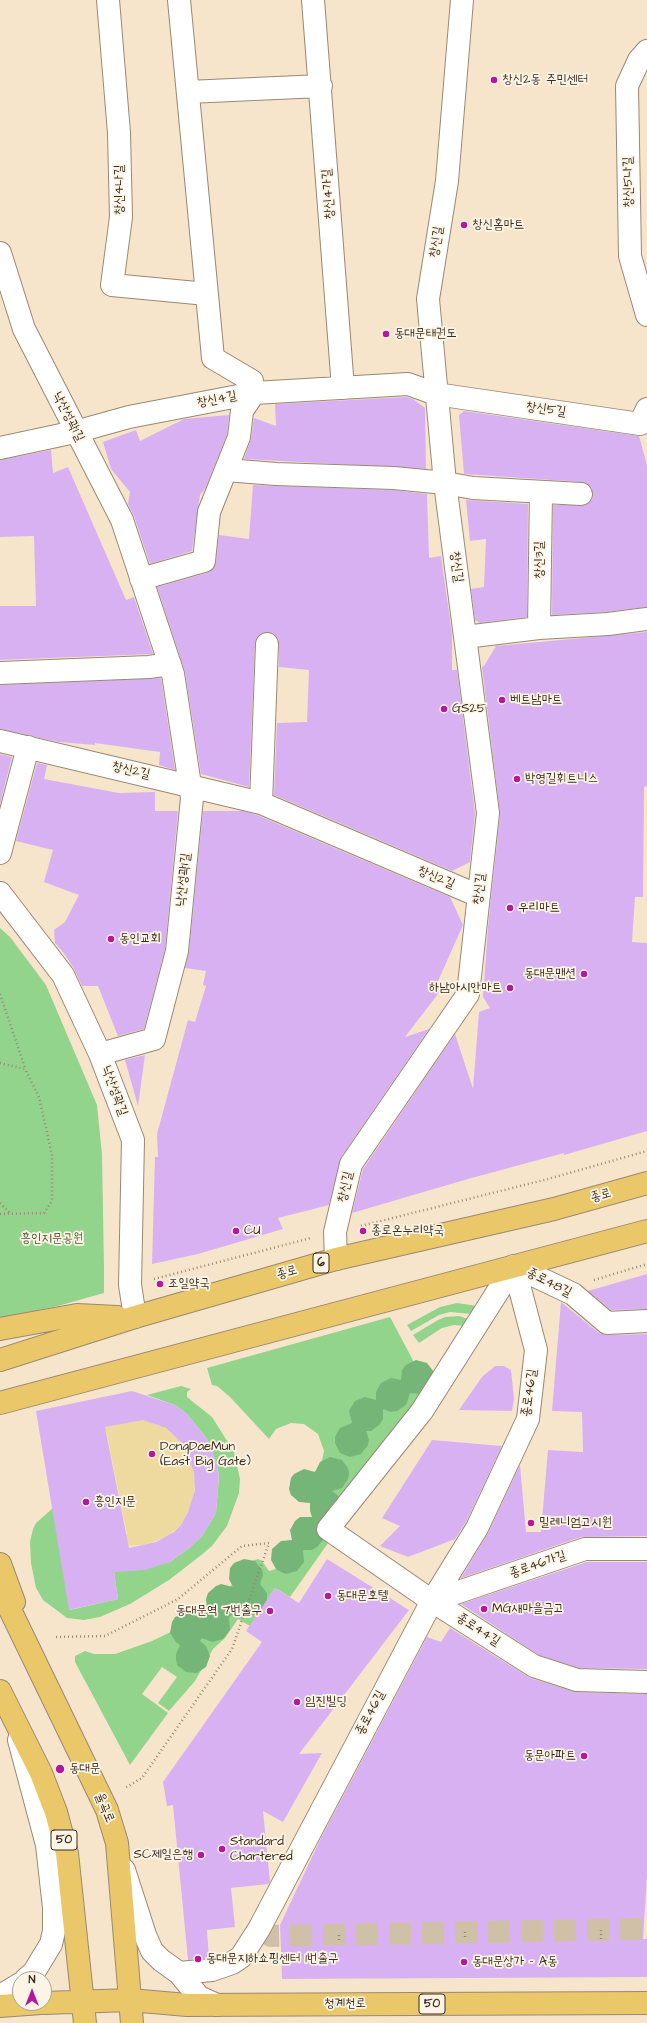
<!DOCTYPE html>
<html>
<head>
<meta charset="utf-8">
<style>
  body { margin:0 }
  #map { position:relative; width:647px; height:2023px; overflow:hidden; background:#f7e5cb; font-family:"Architects Daughter",sans-serif }
  canvas { display:block }
  .north { position:absolute; left:12px; top:1971px; width:40px; height:40px; box-sizing:border-box; background:#fcf5e5; border:1px solid #afa495; border-radius:50%; rotate:0deg; font-size:11px; font-weight:700; line-height:16px; text-align:center; color:#3b2a1e }
  .north::after { content:''; display:block; margin:auto; width:14px; height:18px; background:#b5179e; clip-path:polygon(50% 0,100% 100%,50% 72%,0 100%) }
</style>
</head>
<body>
<div id="map">
<canvas width="647" height="2023"></canvas>
<div class="north">N</div>
</div>
<script>
const c = document.querySelector('canvas').getContext('2d');
c.lineJoin = 'round';
function paint(path, color) { c.fillStyle = color; c.fill(path, 'evenodd'); }
const poly = rows => new Path2D(rows.map(r => 'M' + r).join(''));
function trace(path, color, width, dash) { c.strokeStyle = color; c.lineWidth = width; c.lineCap = dash ? 'butt' : 'round'; c.setLineDash(dash || []); c.stroke(path); }
function drawText(font, color, halo, rows, align = 'center') {
  c.font = font + ' "Architects Daughter","Poor Story",sans-serif'; c.lineWidth = 3.5; c.setLineDash([]); c.textBaseline = 'middle'; c.strokeStyle = halo; c.fillStyle = color; for (const [text, x, y, turn = 0] of rows) {
    c.save(); c.translate(x, y); c.rotate((+turn || 0) * Math.PI / 180); c.textAlign = isNaN(turn) ? turn : align; if (halo) c.strokeText(text, 0, 0); c.fillText(text, 0, 0); c.restore();
  }
}
const green = poly([
  [0,928,10,937,46,985,97,1105,102,1154,104,1268,104,1293,58,1306,0,1318],
  [457,1303,477,1306,472,1314,450,1312,439,1315,411,1331,407,1325,440,1307],
  [459,1316,471,1320,464,1326,454,1325,442,1328,419,1343,413,1335,438,1320,445,1317],
  [390,1317,432,1396,290,1597,275,1588,250,1626,238,1619,225,1638,213,1649,195,1681,169,1711,158,1703,177,1677,162,1667,142,1694,168,1713,130,1765,75,1662,75,1656,85,1651,94,1654,115,1654,152,1641,179,1628,208,1607,236,1581,252,1561,258,1559,262,1561,269,1571,279,1568,319,1512,308,1477,317,1470,322,1460,324,1451,318,1434,304,1424,291,1423,276,1429,269,1439,230,1397,217,1386,212,1385,207,1368],
  [181,1386,191,1389,187,1392,187,1397,212,1417,234,1452,240,1479,239,1493,227,1526,212,1546,200,1556,169,1580,130,1604,100,1617,84,1620,67,1618,43,1600,36,1588,31,1563,30,1542,33,1529,36,1523,53,1508,70,1610,118,1599,114,1572,170,1562,188,1549,202,1536,216,1513,219,1476,217,1464,207,1439,187,1414,175,1405,147,1395]
]);
const forest = poly([
  [416,1360,427,1363,434,1372,435,1377,422,1394,410,1393,406,1405,397,1411,391,1412,383,1409,383,1419,380,1424,371,1431,366,1431,369,1440,368,1445,361,1454,350,1457,340,1453,335,1443,335,1437,340,1428,352,1423,349,1411,355,1401,365,1397,376,1400,376,1392,381,1383,391,1378,401,1380,402,1370,406,1365],
  [330,1457,342,1460,348,1468,349,1474,348,1479,342,1488,332,1491,340,1497,324,1539,317,1547,312,1550,303,1550,304,1562,297,1571,286,1574,281,1572,276,1569,271,1560,272,1549,281,1541,292,1540,290,1530,295,1521,300,1517,312,1517,310,1511,310,1503,299,1502,291,1495,289,1489,291,1478,294,1474,304,1469,315,1472,320,1462],
  [244,1559,255,1561,262,1570,263,1575,260,1584,267,1593,267,1604,260,1613,255,1615,244,1614,238,1610,229,1617,230,1630,223,1639,212,1642,202,1638,200,1641,206,1646,210,1656,206,1667,197,1673,186,1672,177,1665,176,1659,176,1654,180,1645,176,1642,170,1633,172,1622,175,1617,185,1613,191,1613,198,1617,207,1609,206,1599,208,1593,216,1586,221,1584,233,1587,229,1579,230,1568,234,1563]
]);
const sand = poly([
  [115,1395,147,1395,147,1421,166,1428,182,1443,194,1472,196,1481,192,1503,181,1525,166,1537,144,1545,118,1546,127,1534,107,1434,97,1429,120,1424]
]);
const building = poly([
  [406,397,413,399,425,408,426,469,244,459,251,439,254,418,276,426,275,404],
  [464,411,639,436,647,465,647,607,607,612,552,615,553,505,586,505,592,500,593,495,592,489,588,484,582,482,464,474,459,415],
  [229,415,227,434,206,487,200,495,192,551,150,564,134,516,128,504,130,492,111,469,103,442,136,430,140,441,184,419],
  [51,450,53,473,68,467,126,600,134,597,153,654,0,660,0,606,36,606,34,536,0,537,0,460],
  [253,485,393,490,427,494,429,558,441,556,452,634,452,670,457,670,475,813,470,862,452,871,274,795,277,723,307,722,309,670,279,667,279,644,278,638,273,633,267,632,261,633,256,638,255,643,249,787,201,774,185,672,157,587,207,573,213,569,216,562,219,535,249,539],
  [466,500,528,504,527,617,480,623,475,620,471,589,484,587,486,539,470,541],
  [647,632,647,786,644,787,643,897,635,897,632,942,647,943,647,1131,564,1155,564,1153,468,1179,352,1213,363,1169,455,1034,473,1089,479,1012,490,1008,483,997,488,927,500,814,482,667,484,666,496,646],
  [161,678,175,770,159,765,160,752,95,743,95,745,59,742,0,729,0,685],
  [0,754,12,757,0,804],
  [37,763,47,765,44,779,119,793,155,792,155,811,178,811,165,949,144,1029,118,1036,98,986,82,986,73,967,63,952,55,943,54,930,65,922,79,895,44,882,53,850,16,841],
  [203,811,243,811,257,815,450,897,463,925,438,981,441,990,405,1037,429,1029,341,1157,329,1205,278,1218,283,1229,198,1254,152,1264,155,1157,158,1157,157,1134,188,1020,195,1022,206,986,203,985,206,971,185,968,189,952],
  [145,1055,138,1106,125,1060],
  [647,1274,647,1309,611,1310,588,1291],
  [561,1302,599,1333,608,1335,647,1334,647,1536,581,1537,461,1578,488,1533,520,1465,526,1532,541,1532,548,1450,583,1452,582,1412,552,1411],
  [495,1366,504,1366,511,1370,514,1399,512,1411,459,1410,482,1377],
  [132,1391,175,1405,187,1414,207,1439,217,1464,219,1476,216,1513,202,1536,188,1549,170,1562,145,1570,114,1572,118,1599,69,1610,36,1411],
  [143,1420,166,1428,182,1443,194,1472,195,1490,188,1512,181,1525,174,1532,156,1542,129,1548,105,1427],
  [432,1440,502,1446,466,1522,455,1539,408,1557,380,1546,400,1526,382,1518],
  [327,1559,409,1610,299,1754,322,1753,283,1822,263,1811,270,1882,268,1884,231,1888,235,1927,207,1930,209,1958,188,1960,173,1805,167,1806,163,1782,262,1642,246,1631,275,1588,299,1603],
  [587,1562,647,1562,647,1669,579,1668,539,1655,461,1604],
  [450,1628,530,1678,576,1692,647,1694,647,1875,643,1939,647,1939,647,1977,282,1979,280,1925,320,1840,427,1637,441,1642]
]);
const minorTunnel = poly([
  [259,1929,271,1936,647,1929]
]);
const path = poly([
  [0,994,25,1068],
  [0,1063,25,1069,39,1097,52,1155,52,1201,44,1213,0,1214],
  [0,1203,10,1213],
  [361,1226,548,1179,647,1151],
  [154,1279,311,1238],
  [594,1280,647,1264],
  [56,1637,105,1636,178,1599,242,1546,269,1543,232,1649,142,1778,125,1788],
  [601,1930,601,1939],
  [465,1932,465,1940],
  [339,1935,339,1941]
]);
const minor = poly([
  [108,0,119,133,121,217,112,285,207,294],
  [313,0,343,388],
  [647,51,639,60,627,86,630,256,647,315],
  [188,92,321,86],
  [0,253,24,329,122,520,173,674,192,798,177,951,154,1039,100,1054],
  [0,448,75,432,129,417,254,393,408,384,436,394,640,424,647,409],
  [226,470,276,474,394,478,445,483,473,488,581,494],
  [141,579,204,561,209,512,239,437,242,411,254,393,252,381,213,358,179,0],
  [539,628,541,492],
  [465,637,539,628,608,624,647,619],
  [0,673,149,667,170,664],
  [0,741,261,803,479,896],
  [261,803,267,644],
  [0,853,28,747],
  [0,893,63,975,100,1054,133,1140,130,1285,135,1317],
  [336,1259,335,1232,351,1164,468,994,488,813,445,483,428,299,447,181,462,0],
  [514,1266,422,1411,328,1529,432,1601,534,1666,577,1680,647,1682],
  [514,1266,573,1294,607,1323,647,1321],
  [432,1601,585,1549,647,1549],
  [19,1740,47,1845,54,1908,54,1931,51,1944,34,1972,26,1979],
  [124,1870,145,1935,152,1951,161,1960,179,1973,212,1970,232,1963,241,1957,259,1929,432,1601,477,1528,528,1419,536,1350,514,1266],
  [179,1973,199,1997,217,2005],
  [0,1996,20,1984]
]);
const major = poly([
  [0,1329,77,1315,117,1317],
  [0,1360,135,1317,336,1259,554,1209,647,1183],
  [0,1403,647,1231],
  [0,1564,14,1602],
  [0,1589,107,1810,117,1843,132,2023],
  [0,1691,41,1773,56,1812,67,1853,85,2023],
  [44,2003,130,2000,187,2005,647,2003],
  [0,2006,41,2003]
]);
const markers = [
  [494,80,4,"#b5179e"],
  [464,225,4,"#b5179e"],
  [386,334,4,"#b5179e"],
  [502,700,4,"#b5179e"],
  [444,709,4,"#b5179e"],
  [517,779,4,"#b5179e"],
  [510,908,4,"#b5179e"],
  [111,939,4,"#b5179e"],
  [584,974,4,"#b5179e"],
  [510,988,4,"#b5179e"],
  [236,1231,4,"#b5179e"],
  [363,1231,4,"#b5179e"],
  [160,1284,4,"#b5179e"],
  [152,1454,4,"#b5179e"],
  [86,1502,4,"#b5179e"],
  [531,1523,4,"#b5179e"],
  [328,1596,4,"#b5179e"],
  [484,1609,4,"#b5179e"],
  [270,1611,4,"#b5179e"],
  [297,1702,4,"#b5179e"],
  [584,1756,4,"#b5179e"],
  [60,1769,5,"#b5179e"],
  [222,1849,4,"#b5179e"],
  [201,1855,4,"#b5179e"],
  [198,1959,4,"#b5179e"],
  [464,1962,4,"#b5179e"]
];
const shields = [
  [321,1263,16],
  [64,1840,26],
  [432,2004,26]
];
const shieldNames = [
  ["6",321,1263],
  ["50",64,1840],
  ["50",432,2004]
];
const poiNames = [
  ["창신2동 주민센터",502,80],
  ["창신홈마트",472,225],
  ["동대문태권도",394,334],
  ["베트남마트",510,700],
  ["GS25",452,709],
  ["박영길휘트니스",525,779],
  ["우리마트",518,908],
  ["동인교회",119,939],
  ["동대문맨션",576,974,"right"],
  ["하남아시안마트",502,988,"right"],
  ["CU",244,1231],
  ["종로온누리약국",371,1231],
  ["조일약국",168,1284],
  ["DongDaeMun",160,1447],
  ["(East Big Gate)",160,1462],
  ["흥인지문",94,1502],
  ["밀레니엄고시원",539,1523],
  ["동대문호텔",336,1596],
  ["MG새마을금고",492,1609],
  ["동대문역 7번출구",262,1611,"right"],
  ["임진빌딩",305,1702],
  ["동문아파트",576,1756,"right"],
  ["동대문",69,1769],
  ["Standard",230,1842],
  ["Chartered",230,1857],
  ["SC제일은행",193,1855,"right"],
  ["동대문지하쇼핑센터 1번출구",206,1959],
  ["동대문상가 - A동",472,1962]
];
const streetNames = [
  ["창신5나길",629,182,-91],
  ["창신4나길",120,190,-90],
  ["창신4가길",329,194,-94],
  ["창신길",437,242,-81],
  ["창신4길",217,400,-11],
  ["창신5길",546,410,8],
  ["낙산성곽1길",68,417,63],
  ["창신3길",540,560,-90],
  ["창신길",456,567,83],
  ["창신2길",131,771,13],
  ["창신2길",436,878,23],
  ["낙산성곽1길",184,880,-84],
  ["창신길",480,889,-84],
  ["낙산성곽길",114,1091,70],
  ["창신길",346,1187,-77],
  ["종로",601,1196,-16],
  ["종로",287,1273,-16],
  ["종로48길",549,1283,27],
  ["종로46길",530,1393,-82],
  ["종로46가길",538,1565,-19],
  ["종로44길",478,1630,33],
  ["종로46길",371,1713,-62],
  ["율곡로",104,1808,68],
  ["청계천로",345,2004]
];
const parkNames = [
  ["흥인지문공원",52,1239]
];
paint(green, '#92d48c');
paint(forest, '#75b678');
paint(sand, '#eeda9e');
paint(building, '#d8b1f3');
trace(minorTunnel, '#d1c0a8', 22, [22, 11]);
trace(minor, '#998874', 24);
trace(major, '#998874', 24);
trace(path, '#998874', 2.5, [1, 3]);
trace(minor, '#fff', 22);
trace(major, '#eac769', 22);
for (const [x, y, r, color] of markers) { const dot = new Path2D(); dot.arc(x, y, r, 0, 2 * Math.PI); c.fillStyle = color; c.fill(dot); trace(dot, '#fcf5e5', 1.5); }
for (const [x, y, w] of shields) { const box = new Path2D(); box.roundRect(x - w / 2, y - 10, w, 20, 3); c.fillStyle = '#fcf5e5'; c.fill(box); trace(box, '#3b2a1e', 1); }
drawText('bold 12px', '#3b2a1e', null, shieldNames);
drawText('13px', '#3b2a1e', '#fcf5e5', poiNames, 'left');
drawText('13px', '#3b2a1e', '#fcf5e5', streetNames);
drawText('13px', '#51543a', '#fcf5e5', parkNames);
</script>
</body>
</html>
